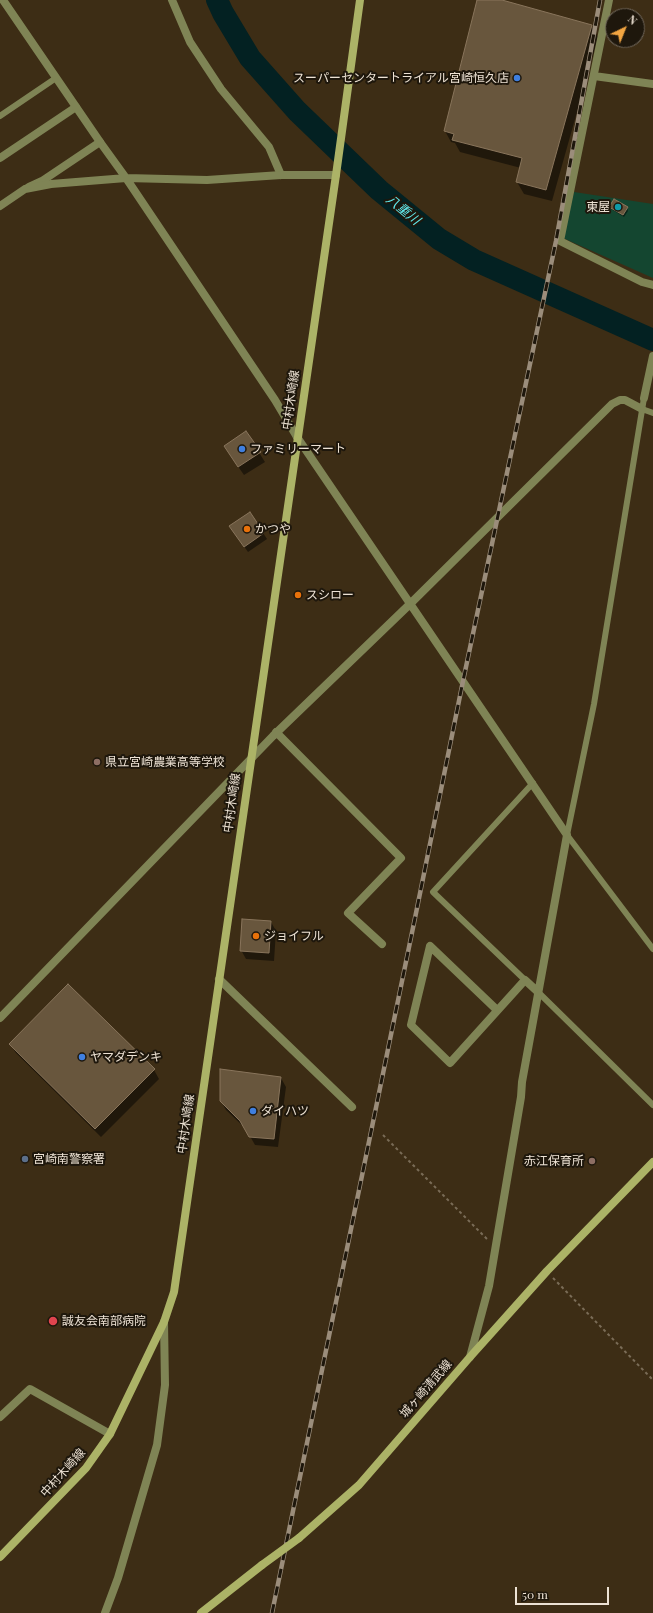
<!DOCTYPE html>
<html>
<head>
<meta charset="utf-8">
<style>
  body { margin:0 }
  #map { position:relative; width:653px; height:1613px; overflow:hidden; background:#3d2d15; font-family:"Playfair Display",serif }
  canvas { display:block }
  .north { position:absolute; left:605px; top:8px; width:40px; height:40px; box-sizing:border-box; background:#1e170c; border:1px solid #71685c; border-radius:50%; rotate:43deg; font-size:11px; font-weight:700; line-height:16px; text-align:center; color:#ede2d4 }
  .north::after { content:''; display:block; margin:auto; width:14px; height:18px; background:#f2a541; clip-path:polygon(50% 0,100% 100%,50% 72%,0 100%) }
  .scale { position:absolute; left:515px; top:1587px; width:94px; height:18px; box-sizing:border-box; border:2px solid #ede2d4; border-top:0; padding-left:5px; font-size:12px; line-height:14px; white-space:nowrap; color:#ede2d4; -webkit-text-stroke:3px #1e170c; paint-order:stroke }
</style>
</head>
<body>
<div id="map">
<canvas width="653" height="1613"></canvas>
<div class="north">N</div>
<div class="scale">50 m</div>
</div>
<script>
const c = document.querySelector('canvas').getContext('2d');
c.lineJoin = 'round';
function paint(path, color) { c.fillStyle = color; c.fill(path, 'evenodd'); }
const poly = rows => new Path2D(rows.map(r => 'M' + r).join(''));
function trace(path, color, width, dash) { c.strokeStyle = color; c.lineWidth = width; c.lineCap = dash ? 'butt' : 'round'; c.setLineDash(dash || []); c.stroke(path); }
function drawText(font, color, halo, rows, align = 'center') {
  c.font = font + ' "Playfair Display","Noto Sans JP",serif'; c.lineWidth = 4; c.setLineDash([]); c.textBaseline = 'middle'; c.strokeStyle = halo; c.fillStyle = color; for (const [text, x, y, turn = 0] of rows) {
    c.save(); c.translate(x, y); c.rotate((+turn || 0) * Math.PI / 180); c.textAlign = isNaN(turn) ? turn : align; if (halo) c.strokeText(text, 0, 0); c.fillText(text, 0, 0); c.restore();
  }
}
const green = poly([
  [574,192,653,204,653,278,563,238]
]);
const shadow = poly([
  [478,0,498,0,591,26,598,37,552,201,524,194,517,182,521,168,460,152,455,143,451,142,445,131],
  [610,207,627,208,628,211,624,217,611,209],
  [246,432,265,462,244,475,230,455],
  [250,513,267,539,248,552,234,532],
  [271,922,276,931,274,961,246,959,241,950],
  [10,1044,154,1070,159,1079,101,1137,16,1053],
  [281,1078,286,1087,278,1147,255,1145,246,1129,226,1110,221,1101]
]);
const river = poly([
  [217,0,223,13,250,58,297,111,379,190,439,239,474,260,653,340]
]);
const building = poly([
  [477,0,502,0,592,25,546,190,516,182,522,158,452,140,454,134,444,131,477,0],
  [614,199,628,207,623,215,609,207,614,199],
  [246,431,261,452,238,467,224,446,246,431],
  [250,512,264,533,244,547,229,526,250,512],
  [242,919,271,921,269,953,240,951,242,919],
  [68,984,155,1069,95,1129,9,1044,68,984],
  [220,1069,281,1077,274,1139,249,1137,240,1121,220,1101,220,1069]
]);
const path = poly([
  [383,1135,487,1239],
  [553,1278,653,1380]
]);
const service = poly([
  [0,116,56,78],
  [644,398,594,704,567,835,653,949],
  [642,409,653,413],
  [525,980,433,892,533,783],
  [538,992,653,1105]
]);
const minor = poly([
  [172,0,190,42,221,89,269,147,281,175],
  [609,0,560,241,642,282,653,285],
  [594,76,653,84],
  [0,158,76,107],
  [29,187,42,181,100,142],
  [644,398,653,356],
  [297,437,567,835,522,1082,521,1097,489,1286,470,1357],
  [276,732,401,858,348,913,382,944],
  [219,979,352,1107],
  [497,1010,430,946,411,1025,450,1063,525,980,538,992],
  [0,1018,273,736,410,604,612,404,620,400,625,400,642,409],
  [0,1417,30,1389,110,1434],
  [105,1613,118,1578,157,1445,165,1385,164,1322]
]);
const tertiary = poly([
  [3,0,100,142,126,178,275,400,297,437],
  [0,206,25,189,51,184,126,178,207,180,281,175,336,175]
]);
const secondary = poly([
  [299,1538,359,1485,470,1357,547,1271,653,1162],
  [0,1557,86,1468,110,1434,164,1322,174,1292,336,175,360,0],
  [201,1613,262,1565]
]);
const rail = poly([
  [272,1613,415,918,463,681,556,241,600,0]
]);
const secondaryBridge = poly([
  [262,1565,299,1538]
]);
const markers = [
  [517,78,4,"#3f7fe0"],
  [618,207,4,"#0f9aa8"],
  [242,449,4,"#3f7fe0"],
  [247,529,4,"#e8710a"],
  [298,595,4,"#e8710a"],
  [97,762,4,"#8d6e63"],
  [256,936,4,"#e8710a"],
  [82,1057,4,"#3f7fe0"],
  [253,1111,4,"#3f7fe0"],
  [25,1159,4,"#5c6f8a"],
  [592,1161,4,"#8d6e63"],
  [53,1321,5,"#e0444e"]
];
const poiNames = [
  ["スーパーセンタートライアル宮崎恒久店",509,78,"right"],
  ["東屋",610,207,"right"],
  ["ファミリーマート",250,449],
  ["かつや",255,529],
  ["スシロー",306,595],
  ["県立宮崎農業高等学校",105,762],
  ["ジョイフル",264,936],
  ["ヤマダデンキ",90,1057],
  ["ダイハツ",261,1111],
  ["宮崎南警察署",33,1159],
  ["赤江保育所",584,1161,"right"],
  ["誠友会南部病院",62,1321]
];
const streetNames = [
  ["中村木崎線",291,400,-82],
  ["中村木崎線",232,803,-82],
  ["中村木崎線",186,1124,-82],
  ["城ヶ崎清武線",426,1389,-49],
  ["中村木崎線",63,1473,-48]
];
const waterNames = [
  ["八重川",403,210,39]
];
paint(green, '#144630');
paint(shadow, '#0007');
trace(river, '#032122', 22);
paint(building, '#68563d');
trace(building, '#89755c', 1);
trace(path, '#7a6c57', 2, [3, 3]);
trace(service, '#7f8455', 6);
trace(minor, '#7f8455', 8);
trace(tertiary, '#7f8455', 8);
trace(secondary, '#acb367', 8);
trace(rail, '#9b8d7b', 4.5);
trace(rail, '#1e170c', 3, [9]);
trace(secondaryBridge, '#acb367', 8);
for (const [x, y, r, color] of markers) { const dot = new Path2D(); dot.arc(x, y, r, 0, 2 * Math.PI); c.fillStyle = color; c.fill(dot); trace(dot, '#1e170c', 1.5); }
drawText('12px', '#ede2d4', '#1e170c', poiNames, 'left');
drawText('12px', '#ede2d4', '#1e170c', streetNames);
drawText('italic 13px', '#5fe7ea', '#1e170c', waterNames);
</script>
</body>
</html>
